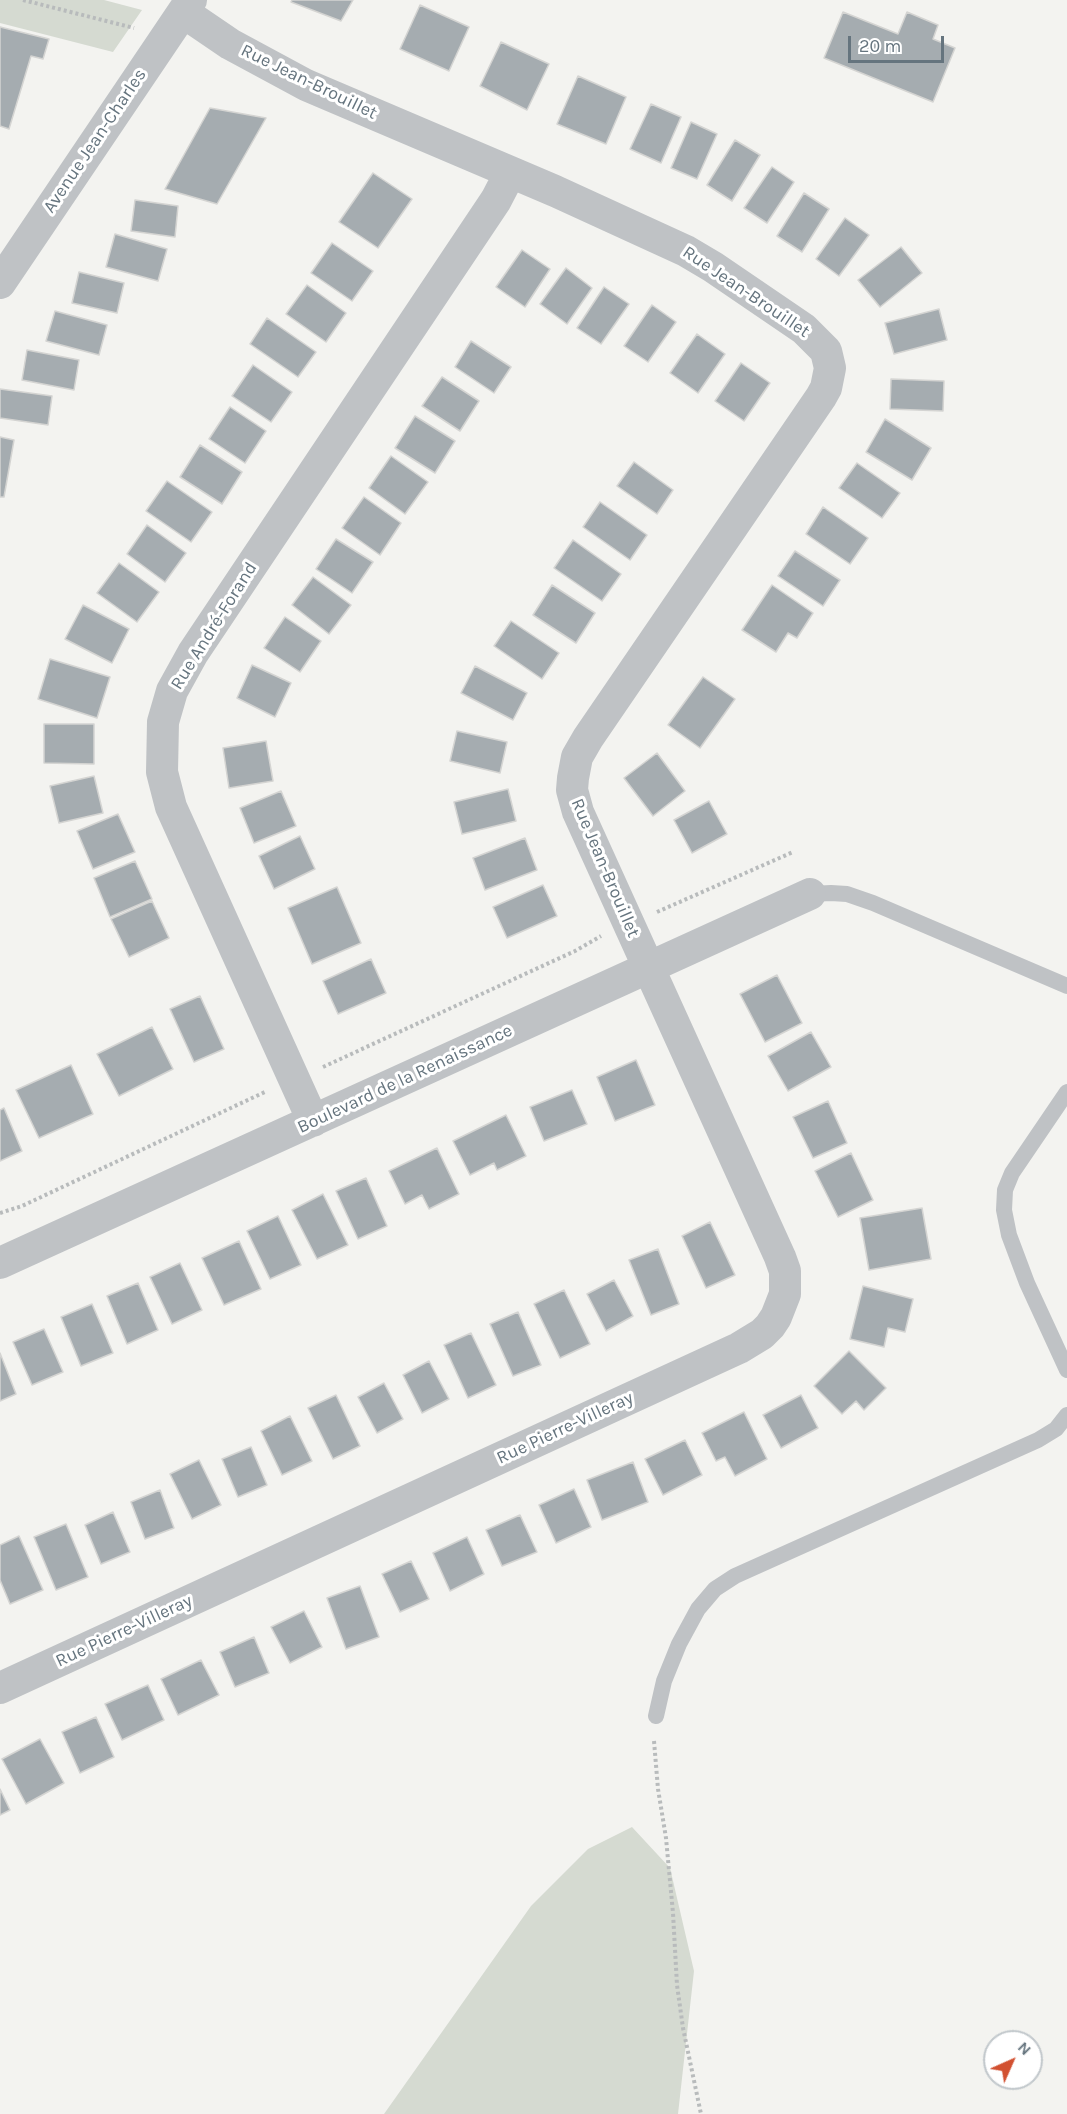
<!DOCTYPE html>
<html>
<head>
<meta charset="utf-8">
<style>
  body { margin:0 }
  #map { position:relative; width:1067px; height:2114px; overflow:hidden; background:#f3f3f0; font-family:Karla,sans-serif }
  canvas { display:block }
  .north { position:absolute; left:983px; top:2030px; width:60px; height:60px; box-sizing:border-box; background:#fff; border:2px solid #c1c7cb; border-radius:50%; rotate:45deg; font-size:16px; font-weight:700; line-height:24px; text-align:center; color:#65747e }
  .north::after { content:''; display:block; margin:auto; width:21px; height:27px; background:#d25131; clip-path:polygon(50% 0,100% 100%,50% 72%,0 100%) }
  .scale { position:absolute; left:848px; top:36px; width:96px; height:27px; box-sizing:border-box; border:3px solid #65747e; border-top:0; padding-left:8px; font-size:18px; line-height:21px; white-space:nowrap; color:#65747e; -webkit-text-stroke:4px #fff; paint-order:stroke }
</style>
</head>
<body>
<div id="map">
<canvas width="1067" height="2114"></canvas>
<div class="north">N</div>
<div class="scale">20 m</div>
</div>
<script>
const c = document.querySelector('canvas').getContext('2d');
c.lineJoin = 'round';
function paint(path, color) { c.fillStyle = color; c.fill(path, 'evenodd'); }
const poly = rows => new Path2D(rows.map(r => 'M' + r).join(''));
function trace(path, color, width, dash) { c.strokeStyle = color; c.lineWidth = width; c.lineCap = dash ? 'butt' : 'round'; c.setLineDash(dash || []); c.stroke(path); }
function drawText(font, color, halo, rows, align = 'center') {
  c.font = font + ' Karla,sans-serif'; c.lineWidth = 6; c.setLineDash([]); c.textBaseline = 'middle'; c.strokeStyle = halo; c.fillStyle = color; for (const [text, x, y, turn = 0] of rows) {
    c.save(); c.translate(x, y); c.rotate((+turn || 0) * Math.PI / 180); c.textAlign = isNaN(turn) ? turn : align; if (halo) c.strokeText(text, 0, 0); c.fillText(text, 0, 0); c.restore();
  }
}
const green = poly([
  [0,0,104,0,142,10,113,52,0,23],
  [632,1827,670,1868,694,1971,678,2114,384,2114,531,1906,588,1849]
]);
const building = poly([
  [292,0,353,0,341,21,291,2,292,0],
  [420,5,469,27,449,71,400,49,420,5],
  [843,12,898,34,907,12,938,25,933,39,955,48,933,102,824,58,843,12],
  [0,27,49,39,43,59,31,56,9,129,0,126,0,27],
  [501,42,549,64,527,110,480,86,501,42],
  [578,76,626,97,606,144,557,124,578,76],
  [651,104,681,117,661,163,630,149,651,104],
  [210,108,266,118,217,204,165,189,210,108],
  [691,122,717,134,697,179,671,168,691,122],
  [735,140,760,155,732,201,707,185,735,140],
  [772,167,794,182,767,223,744,208,772,167],
  [373,173,412,199,378,248,339,222,373,173],
  [804,193,829,209,802,252,777,236,804,193],
  [135,200,178,206,175,237,131,231,135,200],
  [845,218,869,235,839,276,816,259,845,218],
  [115,234,167,249,158,281,106,267,115,234],
  [332,243,373,271,352,301,311,273,332,243],
  [901,247,922,273,880,307,858,280,901,247],
  [522,250,550,269,525,307,496,287,522,250],
  [566,268,592,288,567,324,540,304,566,268],
  [79,272,124,283,117,313,72,303,79,272],
  [307,285,346,313,326,342,286,314,307,285],
  [604,287,629,304,601,344,577,328,604,287],
  [652,305,676,322,648,362,624,346,652,305],
  [939,309,947,340,894,354,885,323,939,309],
  [55,311,107,325,99,355,46,341,55,311],
  [267,318,316,352,298,377,250,344,267,318],
  [697,334,725,354,698,393,670,373,697,334],
  [471,341,511,367,494,393,455,367,471,341],
  [27,350,79,360,74,390,22,380,27,350],
  [741,363,770,383,744,421,715,401,741,363],
  [253,365,292,392,271,422,232,396,253,365],
  [442,377,479,401,460,431,422,406,442,377],
  [891,379,944,381,943,411,890,409,891,379],
  [0,389,52,396,48,425,0,418,0,389],
  [230,407,266,431,245,463,209,439,230,407],
  [415,416,455,441,435,473,395,448,415,416],
  [885,419,931,448,912,480,866,452,885,419],
  [0,437,14,440,4,497,0,497,0,437],
  [200,445,242,472,222,504,180,477,200,445],
  [391,456,428,482,405,514,369,488,391,456],
  [634,462,673,490,657,514,617,486,634,462],
  [857,463,900,493,882,518,839,488,857,463],
  [167,481,212,512,191,542,146,511,167,481],
  [364,497,401,523,380,555,342,528,364,497],
  [600,502,647,535,630,560,583,527,600,502],
  [823,507,868,538,850,564,806,534,823,507],
  [147,525,186,553,165,582,127,554,147,525],
  [336,539,373,562,352,593,316,569,336,539],
  [573,540,621,574,602,601,554,568,573,540],
  [795,551,840,580,823,606,778,576,795,551],
  [119,563,159,592,137,622,97,593,119,563],
  [313,577,351,605,329,634,292,605,313,577],
  [552,585,595,613,576,643,533,615,552,585],
  [772,585,813,613,797,638,788,633,776,652,742,630,772,585],
  [83,605,129,629,112,663,65,639,83,605],
  [285,617,321,641,300,672,264,648,285,617],
  [511,621,559,653,542,679,494,646,511,621],
  [50,659,110,677,97,718,38,699,50,659],
  [252,665,291,683,275,717,237,698,252,665],
  [475,666,527,693,513,720,461,693,475,666],
  [703,677,735,699,700,748,668,725,703,677],
  [44,724,94,724,94,764,44,763,44,724],
  [457,731,507,742,500,773,450,761,457,731],
  [266,741,273,781,229,788,223,748,266,741],
  [657,753,685,791,653,816,624,778,657,753],
  [94,776,103,813,59,823,50,786,94,776],
  [508,789,516,821,462,834,454,802,508,789],
  [281,791,296,826,254,843,240,808,281,791],
  [709,801,727,834,692,853,674,820,709,801],
  [118,814,135,852,93,869,77,831,118,814],
  [300,836,315,869,274,889,259,856,300,836],
  [525,838,537,870,485,890,473,858,525,838],
  [135,861,152,899,110,917,94,878,135,861],
  [543,885,557,916,507,938,493,907,543,885],
  [337,887,361,943,312,964,288,908,337,887],
  [152,901,169,938,129,957,111,919,152,901],
  [371,959,386,993,338,1014,323,981,371,959],
  [777,975,802,1023,765,1042,740,994,777,975],
  [200,996,224,1049,194,1062,170,1009,200,996],
  [152,1027,173,1069,119,1096,97,1054,152,1027],
  [811,1032,831,1067,788,1091,768,1056,811,1032],
  [636,1060,655,1105,615,1121,597,1077,636,1060],
  [71,1065,93,1114,39,1138,16,1090,71,1065],
  [572,1090,587,1124,544,1141,530,1107,572,1090],
  [828,1101,847,1143,813,1158,793,1117,828,1101],
  [4,1108,22,1151,0,1161,0,1110,4,1108],
  [506,1115,526,1156,497,1170,494,1163,470,1175,453,1141,506,1115],
  [437,1148,459,1194,429,1209,422,1195,405,1204,389,1171,437,1148],
  [851,1153,873,1200,838,1217,815,1171,851,1153],
  [366,1178,387,1226,358,1239,336,1191,366,1178],
  [323,1194,348,1245,317,1259,292,1210,323,1194],
  [922,1208,931,1259,869,1270,860,1218,922,1208],
  [278,1216,301,1265,270,1279,247,1231,278,1216],
  [710,1222,735,1275,706,1288,682,1236,710,1222],
  [239,1241,261,1289,224,1305,202,1258,239,1241],
  [658,1249,679,1304,651,1315,629,1260,658,1249],
  [180,1263,202,1310,172,1324,150,1277,180,1263],
  [614,1280,633,1316,606,1331,587,1294,614,1280],
  [138,1283,158,1330,127,1344,107,1296,138,1283],
  [863,1286,913,1299,905,1332,888,1328,884,1347,850,1339,863,1286],
  [564,1290,590,1344,560,1358,534,1304,564,1290],
  [92,1304,113,1353,81,1366,61,1317,92,1304],
  [518,1312,541,1365,513,1376,490,1324,518,1312],
  [44,1329,63,1372,32,1385,13,1342,44,1329],
  [471,1333,496,1385,468,1398,444,1345,471,1333],
  [849,1351,886,1388,864,1410,856,1401,842,1414,814,1386,849,1351],
  [0,1353,16,1394,0,1401,0,1353],
  [429,1361,449,1399,422,1413,403,1375,429,1361],
  [384,1383,403,1419,377,1433,358,1397,384,1383],
  [336,1395,360,1446,333,1459,308,1408,336,1395],
  [801,1395,818,1428,781,1448,763,1415,801,1395],
  [744,1412,767,1459,735,1476,725,1457,716,1461,702,1433,744,1412],
  [290,1416,312,1461,282,1475,261,1431,290,1416],
  [685,1440,702,1475,663,1495,645,1459,685,1440],
  [251,1447,267,1485,238,1497,222,1459,251,1447],
  [199,1460,221,1505,192,1519,170,1474,199,1460],
  [633,1462,648,1502,602,1520,587,1480,633,1462],
  [574,1489,591,1527,556,1543,539,1505,574,1489],
  [160,1490,174,1528,145,1539,131,1502,160,1490],
  [113,1512,130,1552,101,1564,85,1525,113,1512],
  [520,1515,537,1552,502,1566,486,1530,520,1515],
  [66,1524,88,1577,56,1590,34,1537,66,1524],
  [19,1536,43,1590,10,1604,0,1580,0,1545,19,1536],
  [467,1537,484,1574,450,1591,433,1553,467,1537],
  [411,1561,429,1599,400,1612,382,1574,411,1561],
  [360,1586,379,1637,346,1649,327,1598,360,1586],
  [304,1611,322,1647,290,1663,271,1627,304,1611],
  [254,1637,269,1673,235,1687,220,1652,254,1637],
  [201,1660,219,1695,178,1715,161,1679,201,1660],
  [148,1685,164,1720,122,1740,105,1704,148,1685],
  [96,1717,114,1757,80,1773,62,1732,96,1717],
  [40,1739,64,1783,26,1804,2,1759,40,1739],
  [0,1789,10,1810,0,1815,0,1789]
]);
const path = poly([
  [23,0,134,28],
  [657,912,793,852],
  [323,1067,575,951,601,936],
  [0,1213,22,1206,267,1091],
  [654,1741,658,1789,666,1838,673,1913,677,1985,683,2028,701,2114]
]);
const service = poly([
  [810,894,831,893,847,894,873,903,1067,986],
  [1067,1092,1012,1173,1005,1190,1004,1210,1009,1235,1027,1283,1067,1370],
  [656,1716,664,1681,679,1644,698,1609,715,1589,735,1576,1038,1440,1056,1429,1067,1415]
]);
const minor = poly([
  [0,283,191,0],
  [313,1121,171,807,162,772,163,722,172,691,193,653,496,200,510,173],
  [0,1263,810,894],
  [0,1688,739,1348,762,1334,770,1326,776,1317,785,1294,785,1271,780,1257,578,812,572,790,573,778,577,757,588,738,821,397,826,388,830,368,826,351,804,329,713,267,686,251,555,191,306,85,230,44,183,12]
]);
const streetNames = [
  ["Rue Jean-Brouillet",309,82,26],
  ["Avenue Jean-Charles",95,141,-56],
  ["Rue Jean-Brouillet",746,292,34],
  ["Rue André-Forand",214,626,-58],
  ["Rue Jean-Brouillet",605,868,67],
  ["Boulevard de la Renaissance",405,1079,-25],
  ["Rue Pierre-Villeray",565,1428,-25],
  ["Rue Pierre-Villeray",124,1631,-25]
];
paint(green, '#d5dad1');
paint(building, '#a5acb0');
trace(building, '#d4d4d2', 1.5);
trace(path, '#b8bbbc', 4, [3, 3]);
trace(service, '#bfc2c5', 16);
trace(minor, '#bfc2c5', 32);
drawText('18px', '#65747e', '#fff', streetNames);
</script>
</body>
</html>
